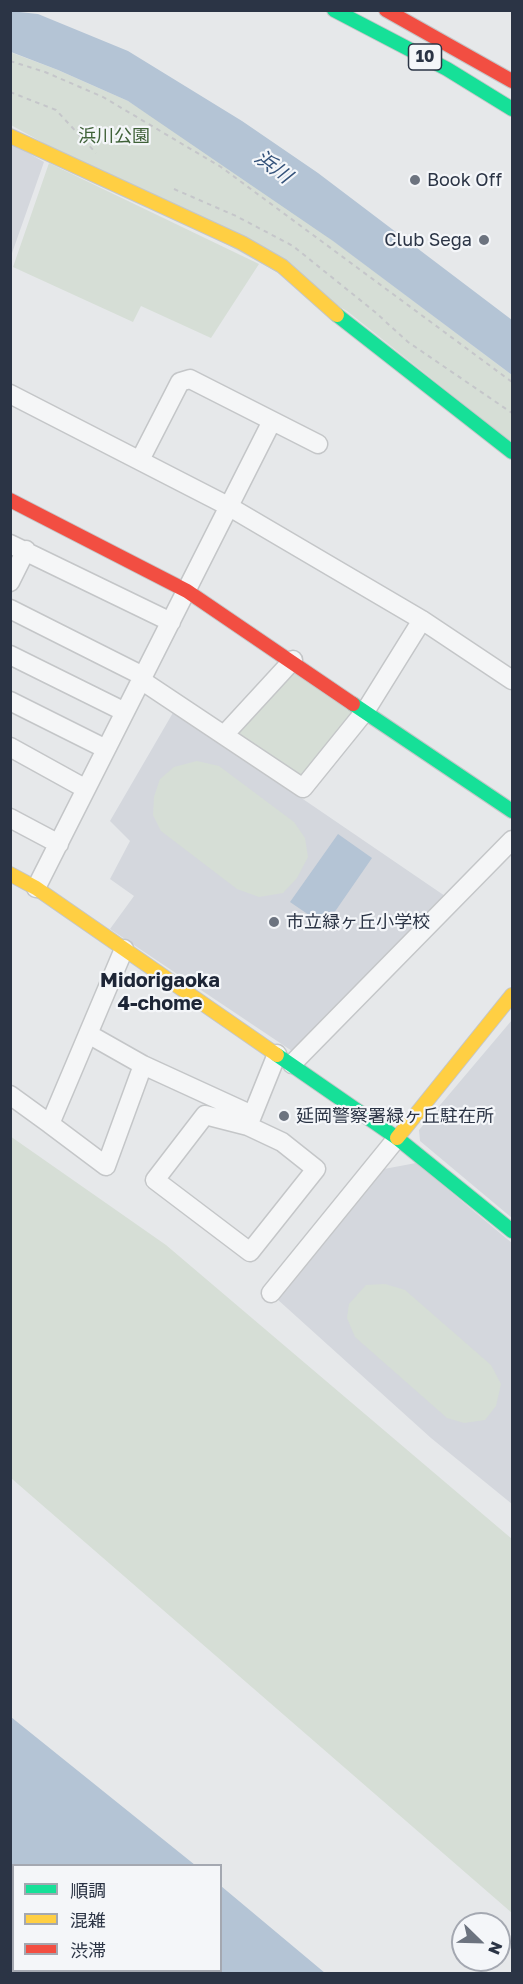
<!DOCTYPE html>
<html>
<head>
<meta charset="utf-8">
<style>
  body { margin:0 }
  #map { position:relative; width:523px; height:1984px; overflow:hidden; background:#e6e8ea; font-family:"Golos Text","Noto Sans JP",sans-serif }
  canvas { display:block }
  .frame { position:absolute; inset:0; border:12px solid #2b3445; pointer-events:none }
  .legend { position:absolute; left:12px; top:1864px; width:210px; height:108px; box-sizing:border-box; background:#f4f6f9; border:2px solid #a4a8b1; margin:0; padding:8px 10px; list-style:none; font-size:18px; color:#2b3445 }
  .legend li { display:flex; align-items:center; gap:12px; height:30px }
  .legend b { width:30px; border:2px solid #a4a8b1 }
  .north { position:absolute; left:451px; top:1912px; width:60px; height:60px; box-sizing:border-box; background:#f4f6f9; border:2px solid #a4a8b1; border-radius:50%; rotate:113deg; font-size:16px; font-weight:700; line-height:24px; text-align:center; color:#2b3445 }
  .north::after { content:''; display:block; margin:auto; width:21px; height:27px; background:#6c737f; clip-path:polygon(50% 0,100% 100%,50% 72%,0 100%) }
</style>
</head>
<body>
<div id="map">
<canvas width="523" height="1984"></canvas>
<div class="frame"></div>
<ul class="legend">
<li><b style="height:8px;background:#16e098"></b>順調</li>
<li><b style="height:8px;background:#ffcf43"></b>混雑</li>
<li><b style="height:8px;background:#f24e42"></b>渋滞</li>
</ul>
<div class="north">N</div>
</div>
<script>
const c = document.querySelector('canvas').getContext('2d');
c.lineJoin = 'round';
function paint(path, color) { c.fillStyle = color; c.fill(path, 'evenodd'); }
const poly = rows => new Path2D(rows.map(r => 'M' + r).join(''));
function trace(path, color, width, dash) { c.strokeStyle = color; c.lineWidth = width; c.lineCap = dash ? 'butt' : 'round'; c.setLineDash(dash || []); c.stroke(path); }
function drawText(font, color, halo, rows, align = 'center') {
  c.font = font + ' "Golos Text","Noto Sans JP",sans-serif'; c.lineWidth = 4.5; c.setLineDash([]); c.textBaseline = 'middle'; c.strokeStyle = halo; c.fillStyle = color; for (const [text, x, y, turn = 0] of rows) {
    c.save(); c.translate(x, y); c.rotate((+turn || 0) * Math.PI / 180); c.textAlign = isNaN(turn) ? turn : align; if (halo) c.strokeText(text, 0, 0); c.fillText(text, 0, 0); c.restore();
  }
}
const built = poly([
  [11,143,44,162,11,256],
  [174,711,445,896,295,1053,110,929,134,896,110,879,130,841,110,821],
  [512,1020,512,1218,420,1141,419,1130],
  [416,1163,512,1243,512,1504,431,1438,277,1299,384,1169]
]);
const green = poly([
  [10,52,58,70,128,101,251,179,512,375,512,443,347,311,11,125],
  [49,163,259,264,211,338,141,306,133,322,13,267],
  [292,666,358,710,303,779,232,732],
  [197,761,219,766,294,822,305,838,308,857,297,878,283,893,259,897,237,889,161,831,153,815,154,797,160,779,174,767],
  [10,1136,166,1245,512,1539,512,1913,11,1478],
  [385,1284,405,1290,491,1365,501,1384,496,1406,485,1420,464,1423,447,1418,355,1337,347,1318,349,1304,366,1285]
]);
const water = poly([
  [10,11,38,14,128,51,242,121,318,173,512,320,512,375,333,241,128,101,58,70,11,52],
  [338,834,372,858,325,926,290,902],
  [11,1717,195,1865,14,1866,14,1970,220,1970,221,1886,325,1973,11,1973]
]);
const path = poly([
  [10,61,45,72,103,97,221,167,512,382],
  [10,92,56,110,96,153],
  [174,189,236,216,293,246,375,312,408,342,512,413]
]);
const street = poly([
  [10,394,228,506,422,620,512,680],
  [140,460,180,382,190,379,318,444],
  [10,544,171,622],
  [10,582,26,550],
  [10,609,143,676],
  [10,655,125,712],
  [141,680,303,788,366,710,422,620],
  [10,701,106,749],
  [224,735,293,660],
  [10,747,86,789],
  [10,818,59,844],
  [36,888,272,421],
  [90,1035,143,1065,252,1115],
  [292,1064,512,840],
  [10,1095,50,1124,124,949],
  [50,1124,106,1166,143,1065],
  [248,1126,205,1115,155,1180,250,1252,316,1169,282,1142,248,1126,277,1054],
  [271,1293,397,1138]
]);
const fast = poly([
  [334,10,447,69,512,109],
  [337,315,512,452],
  [353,704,512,811],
  [277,1055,397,1138,512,1231]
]);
const slow = poly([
  [10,136,242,243,282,266,337,315],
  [10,874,36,888,277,1055],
  [397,1138,512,995]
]);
const jam = poly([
  [386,10,512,81],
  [10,500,187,591,353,704]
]);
const markers = [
  [415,180,6,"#6c737f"],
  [484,240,6,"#6c737f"],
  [274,922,6,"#6c737f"],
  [284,1116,6,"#6c737f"]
];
const shields = [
  [425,57,33]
];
const shieldNames = [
  ["10",425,57]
];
const parkNames = [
  ["浜川公園",114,136]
];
const poiNames = [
  ["Book Off",427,180],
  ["Club Sega",472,240,"right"],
  ["市立緑ヶ丘小学校",286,922],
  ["延岡警察署緑ヶ丘駐在所",296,1116]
];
const waterNames = [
  ["浜川",273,167,37]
];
const neighbourhoodNames = [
  ["Midorigaoka",160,981],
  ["4-chome",160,1004]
];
paint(built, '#d4d7dd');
paint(green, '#d6ded6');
paint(water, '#b4c4d5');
trace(street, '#c4c6c8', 21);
trace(fast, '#c4c6c8', 16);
trace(slow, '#c4c6c8', 16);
trace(jam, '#c4c6c8', 16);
trace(path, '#c5c6ca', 2, [4.5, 4.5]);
trace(street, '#f5f6f7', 18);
trace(fast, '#16e098', 14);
trace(slow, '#ffcf43', 14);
trace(jam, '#f24e42', 14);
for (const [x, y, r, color] of markers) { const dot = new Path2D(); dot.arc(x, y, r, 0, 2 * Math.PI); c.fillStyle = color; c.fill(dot); trace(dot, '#f4f6f9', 2); }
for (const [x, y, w] of shields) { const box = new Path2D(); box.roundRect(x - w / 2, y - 13, w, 26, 4.5); c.fillStyle = '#f4f6f9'; c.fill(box); trace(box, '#2b3445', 1.5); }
drawText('bold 16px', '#2b3445', null, shieldNames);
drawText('18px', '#3f6138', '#f4f6f9', parkNames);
drawText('18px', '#2b3445', '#f4f6f9', poiNames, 'left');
drawText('italic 20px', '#34527a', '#f4f6f9', waterNames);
drawText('bold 20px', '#1d2536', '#f4f6f9', neighbourhoodNames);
</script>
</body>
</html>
